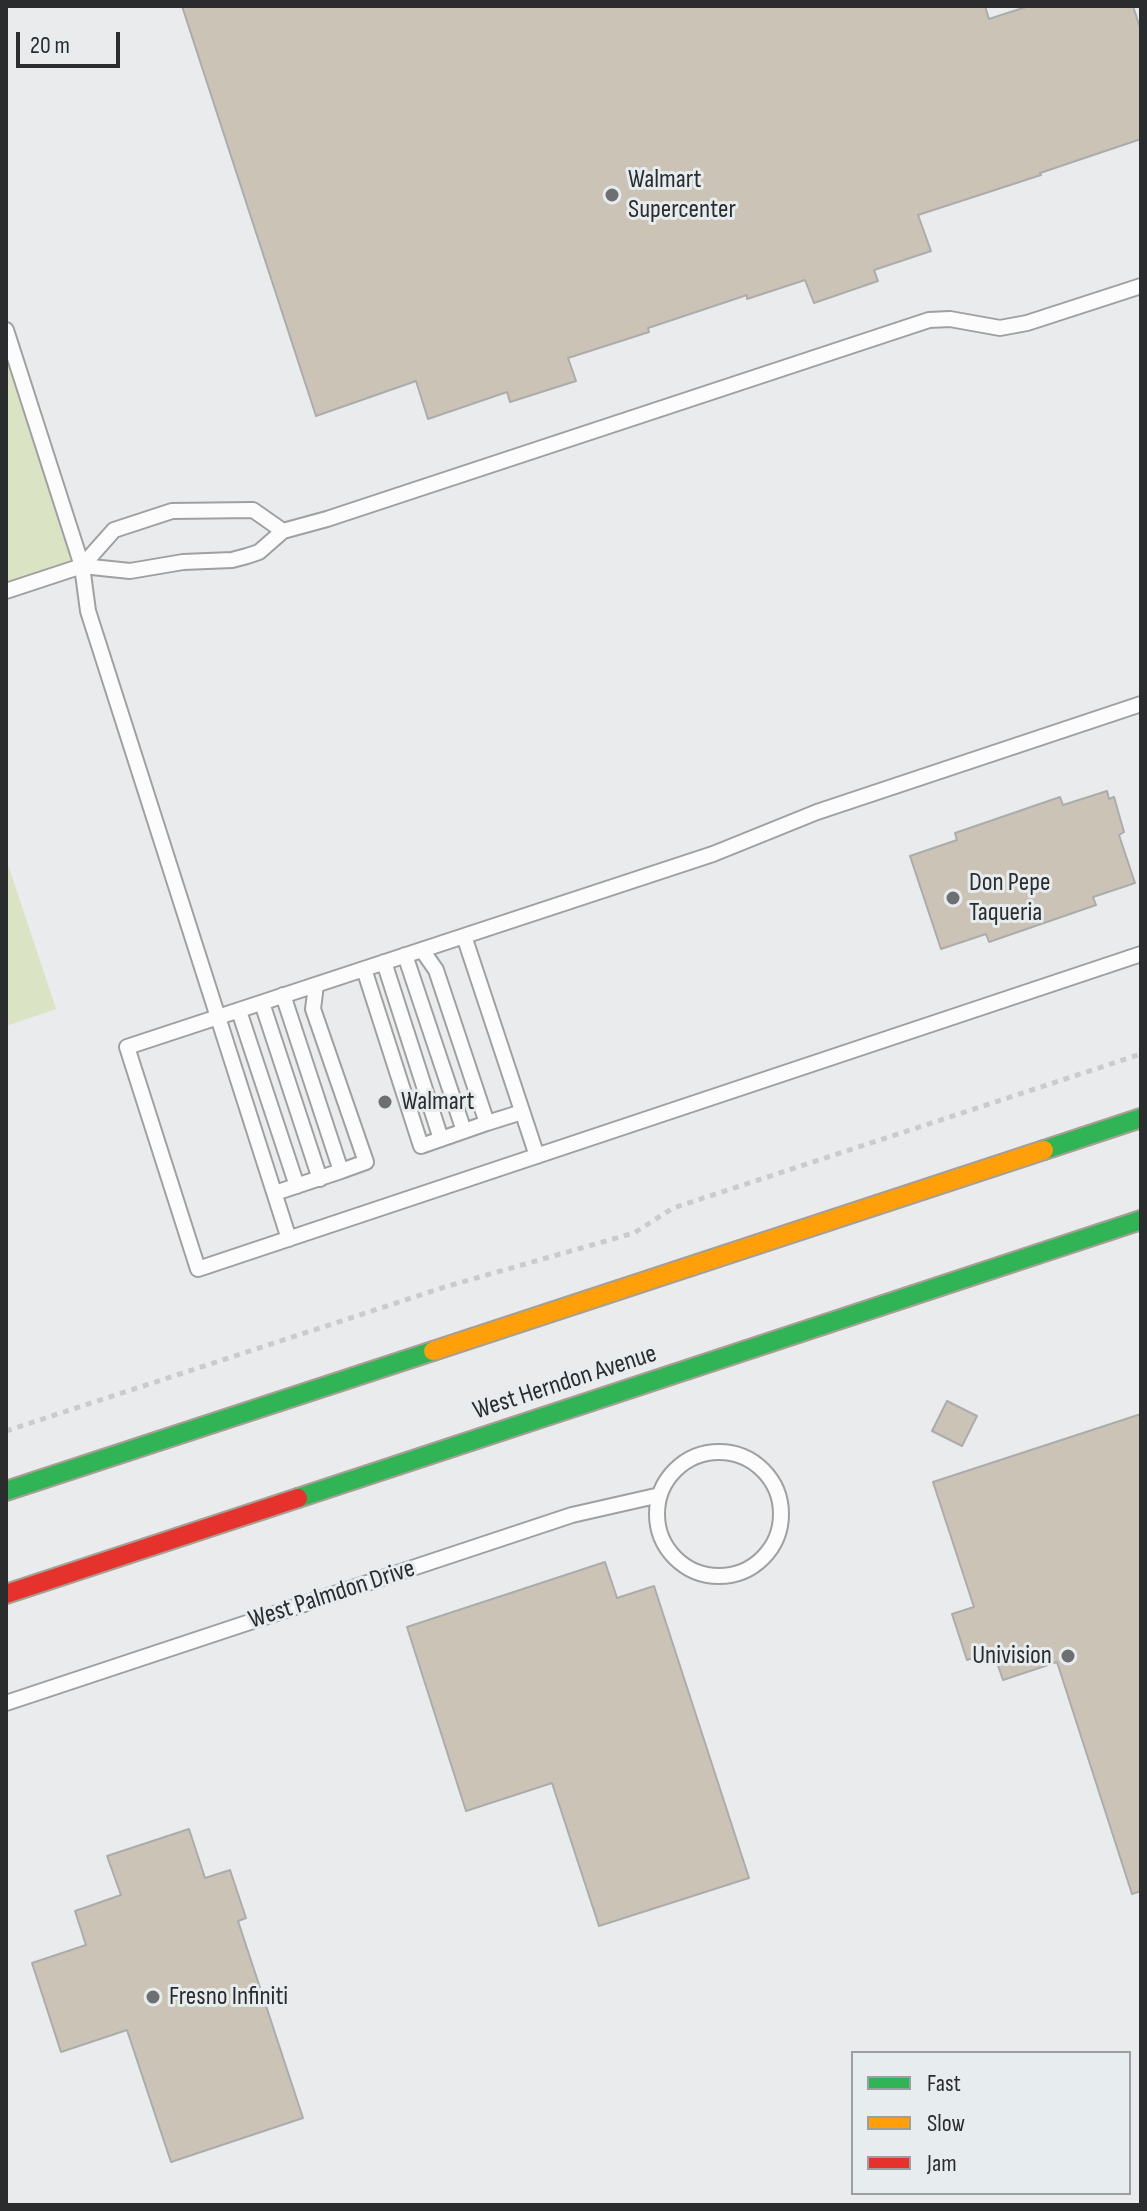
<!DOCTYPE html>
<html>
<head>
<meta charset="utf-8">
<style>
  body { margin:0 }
  #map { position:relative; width:1147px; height:2211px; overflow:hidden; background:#e9ebed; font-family:"Sofia Sans Condensed",sans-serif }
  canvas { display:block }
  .frame { position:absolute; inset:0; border:8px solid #2b2c2e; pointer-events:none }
  .legend { position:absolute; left:851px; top:2051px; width:280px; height:144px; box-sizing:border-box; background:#e7ecef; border:2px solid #9c9fa2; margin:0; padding:10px 14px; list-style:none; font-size:24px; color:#2b2c2e }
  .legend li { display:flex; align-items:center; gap:16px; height:40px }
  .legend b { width:40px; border:2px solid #9c9fa2 }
  .scale { position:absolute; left:16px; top:32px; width:104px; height:36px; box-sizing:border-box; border:4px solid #2b2c2e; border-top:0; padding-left:10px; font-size:24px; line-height:28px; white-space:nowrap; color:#2b2c2e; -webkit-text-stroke:6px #e7ecef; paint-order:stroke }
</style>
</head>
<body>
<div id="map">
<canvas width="1147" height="2211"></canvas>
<div class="frame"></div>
<ul class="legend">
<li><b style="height:10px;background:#30b455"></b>Fast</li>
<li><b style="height:10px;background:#ff9f0a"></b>Slow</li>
<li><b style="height:10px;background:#e5322d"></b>Jam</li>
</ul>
<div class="scale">20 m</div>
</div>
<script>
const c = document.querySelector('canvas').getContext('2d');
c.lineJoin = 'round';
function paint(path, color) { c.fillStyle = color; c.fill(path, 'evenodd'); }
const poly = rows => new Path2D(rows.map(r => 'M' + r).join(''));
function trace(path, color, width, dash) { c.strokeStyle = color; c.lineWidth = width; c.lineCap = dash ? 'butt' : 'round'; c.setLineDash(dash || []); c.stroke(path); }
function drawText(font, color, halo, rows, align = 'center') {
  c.font = font + ' "Sofia Sans Condensed",sans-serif'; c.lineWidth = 6; c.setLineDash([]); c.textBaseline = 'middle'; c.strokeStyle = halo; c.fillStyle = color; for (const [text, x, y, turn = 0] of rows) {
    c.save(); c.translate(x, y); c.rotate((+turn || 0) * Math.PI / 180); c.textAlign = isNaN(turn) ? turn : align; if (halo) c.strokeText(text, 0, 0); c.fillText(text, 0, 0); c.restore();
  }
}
const green = poly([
  [6,343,80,566,6,590],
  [6,859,56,1009,6,1026]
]);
const building = poly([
  [182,6,985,6,989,19,1029,6,1133,6,1141,31,1141,139,1040,173,1041,175,918,215,931,251,874,270,878,281,814,303,805,280,747,299,747,295,648,328,649,332,568,358,576,381,510,402,507,392,428,419,416,381,316,416,182,6],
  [1107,791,1109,799,1114,797,1124,832,1119,835,1135,883,1093,897,1096,905,989,942,986,934,941,949,910,856,957,840,955,833,1060,797,1063,805,1107,791],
  [947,1401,977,1416,962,1446,932,1431,947,1401],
  [1141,1414,1141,1891,1132,1894,1057,1662,1003,1680,993,1651,967,1660,952,1614,974,1607,933,1482,1141,1414],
  [605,1562,617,1598,654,1586,749,1878,599,1926,552,1783,466,1811,407,1627,605,1562],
  [189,1829,205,1878,230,1870,246,1918,238,1921,303,2118,171,2162,127,2030,61,2052,32,1963,86,1945,75,1911,121,1895,107,1856,189,1829]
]);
const path = poly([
  [6,1431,448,1286,634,1233,673,1208,1141,1054]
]);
const lane = poly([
  [6,330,82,566,88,611,289,1239],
  [82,566,114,530,172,511,253,510,283,531],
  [6,591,82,566,130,571,183,562,232,560,247,556,259,552,283,531,327,519,929,320,950,319,1000,328,1027,323,1141,286],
  [1141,704,817,812,713,854,127,1047,198,1269,1141,954],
  [464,936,537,1156],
  [422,950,436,970,487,1123,522,1112],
  [405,955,464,1131],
  [384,962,441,1139],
  [364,969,421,1146,487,1123],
  [316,985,313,1009,366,1162,341,1171],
  [262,1003,320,1179],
  [239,1011,297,1186],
  [275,1193,341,1171,283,995],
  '657 1514a62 62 0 1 1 124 0a62 62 0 1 1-124 0Z',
  [6,1703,572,1515,660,1495]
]);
const fast = poly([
  [1044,1150,1141,1118],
  [6,1491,433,1351],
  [298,1498,1141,1220]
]);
const slow = poly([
  [433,1351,1044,1150]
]);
const jam = poly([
  [6,1594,298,1498]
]);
const markers = [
  [612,195,8,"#6e6f71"],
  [953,898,8,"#6e6f71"],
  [385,1102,8,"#6e6f71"],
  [1068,1656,8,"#6e6f71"],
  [153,1997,8,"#6e6f71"]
];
const poiNames = [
  ["Walmart",628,180],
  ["Supercenter",628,210],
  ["Don Pepe",969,883],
  ["Taqueria",969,913],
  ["Walmart",401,1102],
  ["Univision",1052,1656,"right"],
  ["Fresno Infiniti",169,1997]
];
const streetNames = [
  ["West Herndon Avenue",565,1383,-18],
  ["West Palmdon Drive",332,1595,-18]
];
paint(green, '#dae3c3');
paint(building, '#cbc3b6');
trace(building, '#acacac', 2);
trace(lane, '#9ea0a1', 18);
trace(fast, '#a79e94', 22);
trace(slow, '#a79e94', 22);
trace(jam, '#a79e94', 22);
trace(path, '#cbcbcb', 5, [6, 6]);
trace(lane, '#fcfcfc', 14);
trace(fast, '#30b455', 18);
trace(slow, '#ff9f0a', 18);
trace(jam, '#e5322d', 18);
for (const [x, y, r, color] of markers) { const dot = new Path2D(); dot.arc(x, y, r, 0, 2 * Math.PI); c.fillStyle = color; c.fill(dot); trace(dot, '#e7ecef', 3); }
drawText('26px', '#2b2c2e', '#e7ecef', poiNames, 'left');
drawText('26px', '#2b2c2e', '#e7ecef', streetNames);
</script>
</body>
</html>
